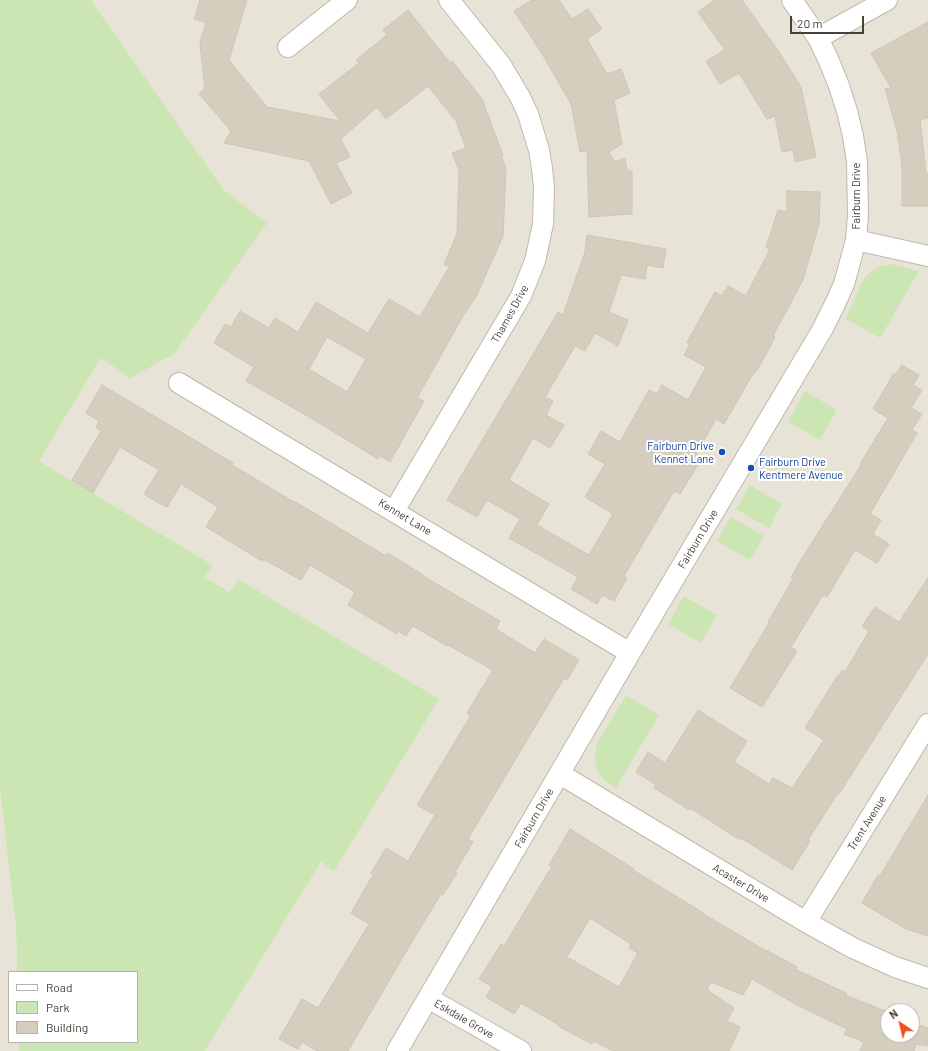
<!DOCTYPE html>
<html>
<head>
<meta charset="utf-8">
<style>
  body { margin:0 }
  #map { position:relative; width:928px; height:1051px; overflow:hidden; background:#f4f1e9; font-family:Barlow,sans-serif }
  canvas { display:block }
  .legend { position:absolute; left:8px; top:971px; width:130px; height:72px; box-sizing:border-box; background:#fff; border:1px solid #b5b3af; margin:0; padding:5px 7px; list-style:none; font-size:12px; color:#474237 }
  .legend li { display:flex; align-items:center; gap:8px; height:20px }
  .legend b { width:20px; border:1px solid #b5b3af }
  .north { position:absolute; left:880px; top:1003px; width:40px; height:40px; box-sizing:border-box; background:#fff; border:1px solid #b5b3af; border-radius:50%; rotate:325deg; font-size:11px; font-weight:700; line-height:16px; text-align:center; color:#474237 }
  .north::after { content:''; display:block; margin:auto; width:14px; height:18px; background:#f34e21; clip-path:polygon(50% 0,100% 100%,50% 72%,0 100%) }
  .scale { position:absolute; left:790px; top:16px; width:74px; height:18px; box-sizing:border-box; border:2px solid #474237; border-top:0; padding-left:5px; font-size:12px; line-height:14px; white-space:nowrap; color:#474237; -webkit-text-stroke:3px #fff; paint-order:stroke }
</style>
</head>
<body>
<div id="map">
<canvas width="928" height="1051"></canvas>
<ul class="legend">
<li><b style="height:5px;background:#fff"></b>Road</li>
<li><b style="height:11px;background:#cce6b3"></b>Park</li>
<li><b style="height:11px;background:#d5cdbe"></b>Building</li>
</ul>
<div class="north">N</div>
<div class="scale">20 m</div>
</div>
<script>
const c = document.querySelector('canvas').getContext('2d');
c.lineJoin = 'round';
function paint(path, color) { c.fillStyle = color; c.fill(path, 'evenodd'); }
const poly = rows => new Path2D(rows.map(r => 'M' + r).join(''));
function trace(path, color, width, dash) { c.strokeStyle = color; c.lineWidth = width; c.lineCap = dash ? 'butt' : 'round'; c.setLineDash(dash || []); c.stroke(path); }
function drawText(font, color, halo, rows, align = 'center') {
  c.font = font + ' Barlow,sans-serif'; c.lineWidth = 4; c.setLineDash([]); c.textBaseline = 'middle'; c.strokeStyle = halo; c.fillStyle = color; for (const [text, x, y, turn = 0] of rows) {
    c.save(); c.translate(x, y); c.rotate((+turn || 0) * Math.PI / 180); c.textAlign = isNaN(turn) ? turn : align; if (halo) c.strokeText(text, 0, 0); c.fillText(text, 0, 0); c.restore();
  }
}
const residential = poly([
  [91,0,928,0,928,1051,205,1051,321,862,334,870,238,580,231,592,205,577,213,565,39,461,101,358,267,223,224,190],
  [888,1011,912,1011,912,1035,888,1035],
  [0,790,16,929,17,972,9,972,9,1042,19,1042,19,1051,0,1051]
]);
const green = poly([
  [0,0,91,0,224,190,267,223,174,354,130,378,101,358,39,461,213,565,205,577,230,592,238,579,439,699,334,871,321,862,205,1051,19,1051,19,1042,137,1042,137,972,17,972,16,929,0,790],
  [891,264,919,271,880,338,846,319,861,284,866,276,873,270,882,266],
  [805,391,837,410,820,440,788,422],
  [750,485,782,504,769,528,736,509],
  [731,517,764,536,750,560,717,541],
  [684,596,717,615,701,643,668,624],
  [626,695,659,715,616,788,604,780,598,772,595,762,595,753,597,744]
]);
const building = poly([
  [200,0,247,0,229,60,267,107,340,121,319,94,359,63,356,60,387,35,383,30,408,10,450,63,452,61,482,99,503,155,501,156,506,168,503,236,477,295,463,316,417,398,424,401,390,462,380,456,378,459,311,418,246,381,254,367,214,343,225,324,231,327,240,311,269,328,275,318,298,332,316,302,368,333,389,299,420,317,449,267,444,264,457,234,459,170,452,153,466,148,456,121,428,86,386,119,377,107,341,139,350,157,336,163,352,193,331,204,309,161,224,143,231,131,199,94,205,89,200,43,206,22,194,19,200,0],
  [327,337,366,359,347,392,309,369,327,337],
  [532,0,559,0,572,19,588,9,602,29,587,39,607,74,621,69,630,93,614,100,622,144,609,152,614,162,625,158,627,171,632,171,632,214,589,217,587,151,580,152,571,104,541,52,514,11,532,0],
  [715,0,742,0,779,52,801,87,816,157,795,162,793,150,782,152,775,116,767,119,739,73,720,84,706,61,725,50,698,12,715,0],
  [928,22,928,118,920,120,926,174,928,174,928,206,902,206,902,165,897,131,885,89,891,88,871,53,928,22],
  [787,191,820,192,819,224,803,280,773,336,775,337,765,356,755,373,754,372,724,424,716,419,693,460,699,463,680,494,674,491,624,576,627,578,614,601,602,595,597,604,571,589,578,577,509,538,520,519,487,500,477,517,447,500,558,312,563,315,585,252,587,235,666,249,663,268,647,265,645,279,621,275,609,312,628,320,618,346,595,333,585,351,575,346,545,397,553,401,546,415,564,425,550,448,533,438,509,480,549,504,537,525,589,555,613,514,585,497,605,464,588,454,601,431,620,442,649,390,657,394,662,385,688,400,706,367,684,355,690,344,687,342,715,292,722,296,728,286,746,296,770,249,766,247,778,210,787,212,787,191],
  [902,365,919,375,913,385,922,390,911,408,922,414,912,430,917,433,870,514,881,520,873,534,889,544,877,563,855,550,827,597,823,595,791,647,797,651,762,707,730,688,769,623,768,622,793,579,791,578,799,563,861,465,860,464,888,418,873,409,894,373,896,374,902,365],
  [102,385,233,463,232,465,294,502,294,501,386,556,388,553,423,575,423,576,500,621,496,629,535,653,544,639,579,660,567,680,564,678,468,839,473,842,455,872,457,873,443,895,441,894,413,940,348,1051,317,1051,302,1042,298,1049,279,1039,302,999,318,1008,369,924,351,913,373,875,371,873,386,848,408,861,435,815,417,805,471,715,467,713,493,670,448,645,447,646,413,626,406,636,398,631,397,634,348,605,355,592,310,565,301,580,263,559,262,561,206,527,218,507,181,484,167,507,155,501,144,494,159,470,120,447,93,493,72,480,101,431,96,427,99,421,86,413,102,385],
  [928,578,928,654,839,794,838,793,808,840,810,841,792,870,741,838,740,840,690,808,689,810,672,799,654,788,656,785,636,772,648,752,665,763,698,710,747,741,734,762,769,784,773,778,792,788,824,740,805,728,838,675,839,676,842,670,845,672,869,631,862,626,875,607,899,622,928,578],
  [928,795,928,936,906,929,862,903,878,875,880,876,928,795],
  [570,829,634,869,633,870,702,912,702,913,766,951,766,950,797,967,795,969,846,993,845,995,888,1012,888,1035,912,1035,912,1022,928,1028,928,1046,916,1044,914,1051,860,1051,864,1042,844,1034,847,1029,799,1006,752,979,743,995,711,982,707,990,734,1008,727,1021,740,1027,729,1051,613,1051,593,1041,592,1044,558,1026,559,1025,521,1003,514,1014,486,997,492,987,479,979,501,944,504,946,552,866,549,865,570,829],
  [590,918,631,944,629,948,638,953,619,987,567,957,590,918]
]);
const minor = poly([
  [818,38,887,0],
  [288,47,347,0],
  [856,240,928,256],
  [179,383,630,653],
  [394,511,521,296,535,261,543,224,544,187,542,168,539,150,528,114,520,97,501,65,449,0],
  [560,774,806,922,853,948,895,967,928,978],
  [806,922,928,724],
  [428,998,521,1051],
  [397,1051,630,653,822,330,835,304,844,284,856,240,858,215,857,162,853,136,847,111,839,86,829,61,818,38,792,0]
]);
const markers = [
  [722,452,4,"#1a4fb4"],
  [751,468,4,"#1a4fb4"]
];
const streetNames = [
  ["Fairburn Drive",856,196,-90],
  ["Thames Drive",510,314,-61],
  ["Kennet Lane",405,517,31],
  ["Fairburn Drive",698,539,-59],
  ["Fairburn Drive",534,818,-60],
  ["Trent Avenue",867,823,-58],
  ["Acaster Drive",741,883,31],
  ["Eskdale Grove",464,1019,30]
];
const transitNames = [
  ["Fairburn Drive",714,446],
  ["Kennet Lane",714,459],
  ["Fairburn Drive",759,462,"left"],
  ["Kentmere Avenue",759,475,"left"]
];
paint(residential, '#e7e3d7');
paint(green, '#cce6b3');
paint(building, '#d5cdbe');
trace(building, '#d0c6b2', 1);
trace(minor, '#bfb9ab', 22);
trace(minor, '#fff', 20);
for (const [x, y, r, color] of markers) { const dot = new Path2D(); dot.arc(x, y, r, 0, 2 * Math.PI); c.fillStyle = color; c.fill(dot); trace(dot, '#fff', 1.5); }
drawText('11px', '#474237', '#fff', streetNames);
drawText('11px', '#164399', '#fff', transitNames, 'right');
</script>
</body>
</html>
